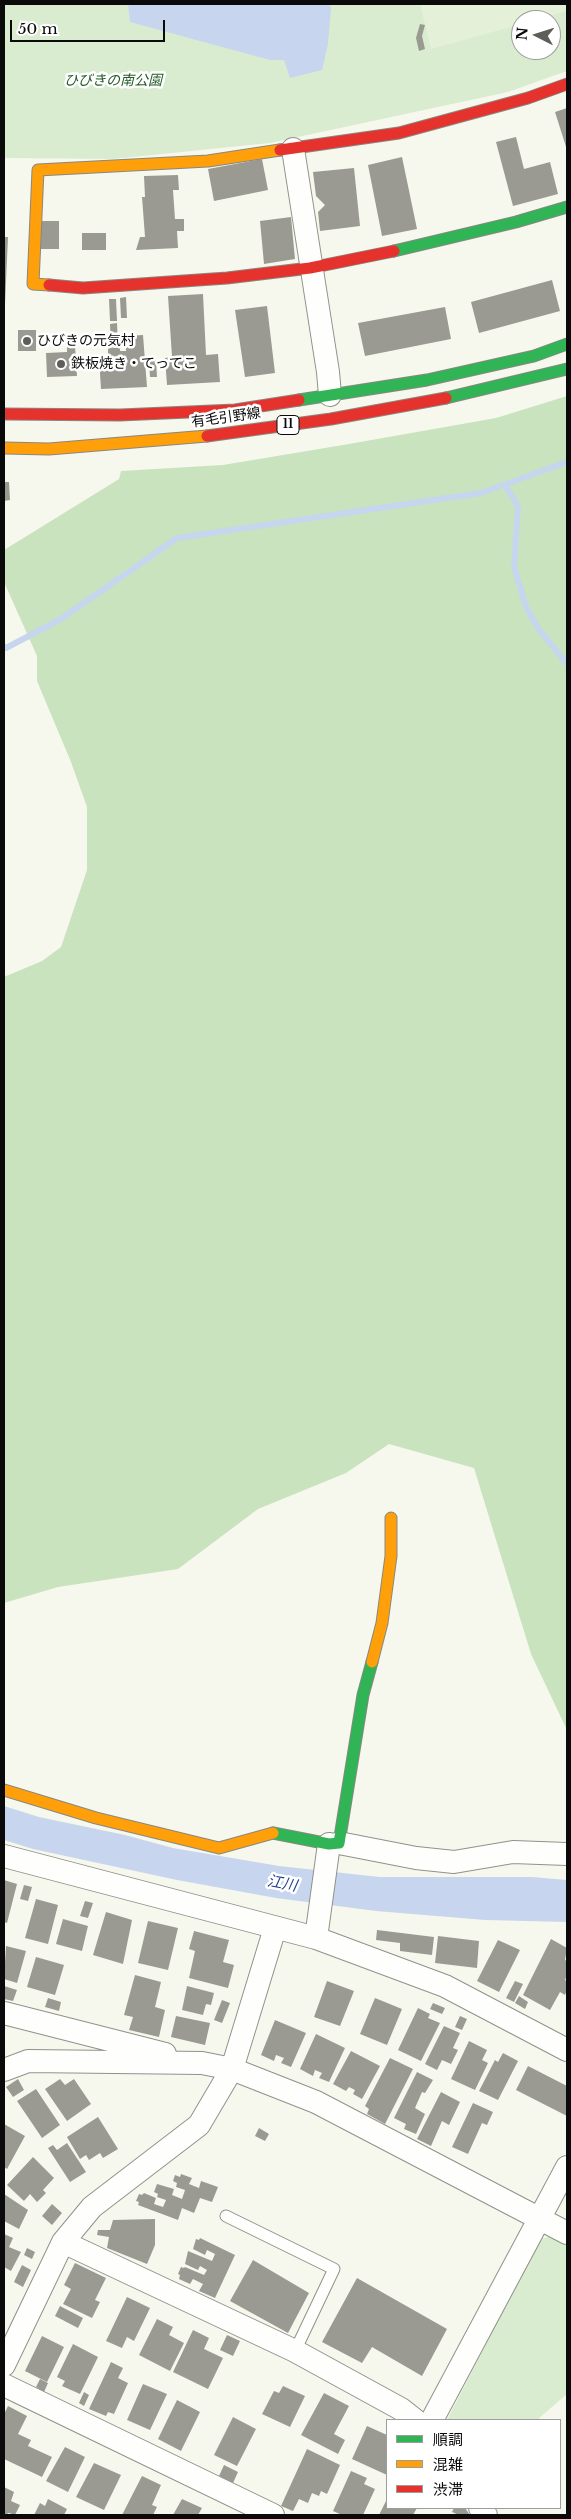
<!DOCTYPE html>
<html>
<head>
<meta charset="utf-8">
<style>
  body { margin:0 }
  #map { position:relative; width:571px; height:2519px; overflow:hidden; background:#f7f8ed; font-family:"Libre Baskerville","Noto Sans JP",serif }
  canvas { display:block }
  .frame { position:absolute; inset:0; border:5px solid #0a0a0a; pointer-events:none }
  .legend { position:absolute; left:386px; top:2419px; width:175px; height:90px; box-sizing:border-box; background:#fff; border:1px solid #9d9d9d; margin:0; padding:6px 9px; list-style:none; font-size:15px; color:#0a0a0a }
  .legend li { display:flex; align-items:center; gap:10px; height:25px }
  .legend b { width:25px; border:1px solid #9d9d9d }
  .north { position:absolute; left:511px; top:10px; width:50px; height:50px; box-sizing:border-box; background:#fff; border:1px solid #9d9d9d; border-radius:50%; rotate:275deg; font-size:14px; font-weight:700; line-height:20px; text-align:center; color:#0a0a0a }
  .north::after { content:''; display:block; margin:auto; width:18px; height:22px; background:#5d5d59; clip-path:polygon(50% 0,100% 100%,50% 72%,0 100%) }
  .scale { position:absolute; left:10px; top:20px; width:155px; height:22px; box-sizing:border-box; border:2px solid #0a0a0a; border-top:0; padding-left:6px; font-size:15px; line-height:18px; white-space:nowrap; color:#0a0a0a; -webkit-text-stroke:4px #fff; paint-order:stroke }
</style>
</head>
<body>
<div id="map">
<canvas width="571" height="2519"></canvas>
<div class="frame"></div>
<ul class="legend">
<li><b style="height:6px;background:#30b455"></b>順調</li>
<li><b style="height:6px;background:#ff9f0a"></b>混雑</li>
<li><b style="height:6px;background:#e5322d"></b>渋滞</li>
</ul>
<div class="north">N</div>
<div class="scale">50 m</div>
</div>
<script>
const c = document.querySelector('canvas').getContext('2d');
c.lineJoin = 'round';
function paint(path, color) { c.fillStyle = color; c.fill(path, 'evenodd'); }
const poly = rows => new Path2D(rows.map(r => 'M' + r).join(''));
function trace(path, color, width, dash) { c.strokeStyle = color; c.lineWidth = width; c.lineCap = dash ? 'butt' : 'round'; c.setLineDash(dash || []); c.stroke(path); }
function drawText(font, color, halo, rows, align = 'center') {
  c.font = font + ' "Libre Baskerville","Noto Sans JP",serif'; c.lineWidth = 5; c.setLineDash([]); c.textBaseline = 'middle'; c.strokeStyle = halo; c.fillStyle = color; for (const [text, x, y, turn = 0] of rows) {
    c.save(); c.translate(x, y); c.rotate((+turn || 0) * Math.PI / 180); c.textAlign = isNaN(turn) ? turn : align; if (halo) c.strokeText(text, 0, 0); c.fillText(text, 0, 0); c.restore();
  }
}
const green = poly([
  [4,4,567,4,567,71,508,92,270,143,113,159,4,158],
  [521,20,551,20,551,50,521,50],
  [552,2236,567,2244,567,2394,537,2420,447,2420,540,2239]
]);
const forest = poly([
  [567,396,567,1730,531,1654,474,1468,389,1444,346,1473,258,1509,178,1569,58,1587,4,1603,4,977,42,961,61,947,87,870,87,807,71,762,37,681,37,656,4,582,4,550,119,479,121,471,223,465,349,444,496,418]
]);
const pitch = poly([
  [420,4,567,4,567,11,534,20,521,20,521,24,431,49]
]);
const water = poly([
  [128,4,329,4,331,8,328,44,322,70,290,78,284,60,270,60,130,22],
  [4,1806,39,1817,125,1835,173,1848,279,1866,380,1877,532,1877,567,1880,567,1922,485,1920,376,1911,276,1898,177,1880,33,1849,4,1840]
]);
const stream = poly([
  [505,485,518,506,514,567,526,607,538,628,567,664],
  [4,647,6,648,61,619,177,538,481,493,567,462]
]);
const building = poly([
  [420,24,425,25,422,36,425,49,419,51,416,38],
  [567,108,567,150,555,112],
  [516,137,524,169,550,162,558,194,513,206,496,142],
  [402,157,417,229,382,236,368,165],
  [262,159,268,190,214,201,208,169],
  [354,168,360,226,320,231,318,212,325,205,316,196,313,172],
  [178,175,179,190,173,190,175,219,184,219,184,231,177,231,178,248,136,250,140,237,145,237,142,197,145,197,144,176],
  [291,217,295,259,264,264,260,221],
  [32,221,59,221,59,249,33,249],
  [82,233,106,233,106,250,82,250],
  [4,237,8,237,5,304,4,304],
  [552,280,560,311,479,333,471,302],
  [203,294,206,355,218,354,220,382,167,385,165,358,172,357,168,296],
  [126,297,127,318,121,318,120,298],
  [109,299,116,299,117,321,110,321],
  [267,306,275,373,245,377,235,310],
  [445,307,451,339,365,356,358,323],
  [117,323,118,346,111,346,110,324],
  [18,330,36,330,36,351,18,351],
  [143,335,147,387,101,389,99,358,108,358,108,348,120,347,120,351,126,351,125,336],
  [67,346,75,346,77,376,47,377,46,353,67,352],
  [149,360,156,360,157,377,150,377],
  [4,482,9,482,10,500,4,501],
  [4,1880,17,1884,7,1923,4,1922],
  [24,1885,32,1887,28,1901,20,1899],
  [36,1899,58,1905,48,1944,25,1938],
  [85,1901,93,1903,88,1918,80,1916],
  [106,1912,132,1920,123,1964,93,1955],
  [63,1919,88,1926,82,1951,56,1944],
  [148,1921,178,1928,168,1970,138,1963],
  [377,1930,434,1937,432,1955,400,1951,400,1943,376,1940],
  [194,1931,229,1940,223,1962,234,1965,228,1988,189,1978,195,1951,189,1949],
  [438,1936,479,1941,477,1968,435,1963],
  [551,1939,567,1948,565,1960,567,1961,567,1975,565,1980,567,1982,567,1990,565,1995,560,1992,550,2010,523,1995],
  [498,1940,520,1950,499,1992,477,1981],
  [6,1946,26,1951,17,1983,4,1979],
  [36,1957,64,1965,55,1995,27,1987],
  [135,1975,161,1982,155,2007,165,2010,159,2037,129,2030,133,2017,124,2015],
  [327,1981,354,1991,340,2026,314,2017],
  [515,1981,523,1984,514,2002,506,1998],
  [4,1986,17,1990,13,2001,4,1999],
  [187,1986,214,1993,211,2005,206,2004,203,2015,182,2010],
  [519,1996,528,2002,525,2009,515,2003],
  [48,1998,61,2002,59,2011,45,2007],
  [375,1998,402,2009,387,2045,360,2034],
  [222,2000,230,2003,222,2023,214,2020],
  [433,2003,445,2008,442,2014,430,2009],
  [418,2008,430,2014,428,2018,440,2023,421,2061,398,2050],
  [176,2016,210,2023,205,2045,171,2037],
  [460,2016,467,2019,462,2030,455,2027],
  [275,2020,306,2033,291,2067,281,2063,284,2058,276,2055,274,2061,261,2055],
  [444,2026,460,2033,453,2048,458,2050,451,2064,442,2060,437,2070,425,2064],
  [316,2034,345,2048,329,2082,319,2078,322,2073,315,2070,313,2076,300,2069],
  [469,2041,487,2050,482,2060,488,2063,475,2090,451,2079],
  [351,2051,380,2066,362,2099,353,2094,355,2090,349,2087,346,2091,333,2084],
  [503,2053,518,2061,498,2100,479,2091,495,2060,498,2062],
  [390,2058,413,2069,385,2124,367,2114,369,2109,365,2106],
  [528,2066,567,2086,567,2116,516,2090],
  [417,2072,433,2080,425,2093,422,2092,415,2108,425,2114,416,2134,404,2129,406,2124,394,2118],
  [18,2079,24,2090,13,2097,6,2087],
  [60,2079,65,2085,74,2079,91,2104,67,2121,45,2089],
  [36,2089,60,2125,42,2138,17,2101],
  [441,2092,460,2102,449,2125,442,2121,431,2146,417,2139],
  [473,2103,493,2112,487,2125,482,2123,468,2154,452,2147],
  [98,2117,118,2149,103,2158,100,2153,89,2160,86,2155,80,2159,67,2137],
  [4,2124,25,2136,7,2169,4,2167],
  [259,2128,269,2134,265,2141,255,2136],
  [67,2143,86,2172,70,2182,48,2148,53,2145,57,2150],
  [33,2157,54,2178,43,2190,46,2193,37,2202,30,2194,24,2201,7,2185],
  [181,2174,192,2178,189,2184,199,2188,201,2181,218,2187,212,2202,200,2198,194,2213,182,2208,178,2220,138,2205,139,2202,136,2201,139,2194,142,2195,144,2193,156,2198,154,2204,163,2207,166,2200,157,2197,158,2194,154,2192,157,2184,174,2189,172,2195,182,2199,185,2190,176,2187,177,2183,173,2181,175,2175,180,2177],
  [4,2194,28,2210,19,2229,4,2221],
  [52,2204,62,2213,52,2225,42,2216],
  [155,2219,155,2245,147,2264,107,2248,109,2237,97,2235,98,2230,110,2230,113,2220],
  [4,2234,13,2238,9,2247,21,2252,11,2271,4,2267],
  [200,2238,235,2255,215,2298,199,2291,203,2284,193,2279,190,2284,179,2279,180,2275,178,2274,181,2267,184,2268,185,2267,204,2275,207,2270,200,2266,198,2270,185,2264,188,2251,212,2261,215,2254,207,2250,205,2255,193,2249,196,2239,199,2240],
  [27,2248,35,2252,32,2259,24,2255],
  [253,2260,309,2293,288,2333,230,2301],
  [75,2263,106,2278,95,2300,100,2302,92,2318,63,2304,71,2289,64,2285],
  [22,2265,31,2270,23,2287,14,2282],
  [357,2278,447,2329,422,2376,372,2347,362,2363,322,2342],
  [127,2297,150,2308,134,2341,127,2337,122,2348,106,2341],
  [60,2306,83,2318,78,2328,55,2316],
  [157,2319,173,2327,169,2335,184,2343,170,2371,139,2355],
  [193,2330,209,2338,204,2349,223,2358,208,2389,173,2372],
  [227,2335,240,2341,233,2356,220,2350],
  [42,2336,64,2347,47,2382,25,2371],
  [73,2344,98,2357,80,2394,62,2386,65,2381,57,2377],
  [111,2362,123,2368,118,2378,128,2383,114,2414,108,2412,106,2416,89,2409],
  [40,2379,48,2383,44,2392,36,2387],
  [143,2384,167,2394,150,2430,127,2420],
  [283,2386,305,2396,290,2427,262,2414,274,2391,279,2393],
  [84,2392,89,2395,84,2406,79,2403],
  [324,2393,349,2406,334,2434,345,2440,338,2454,301,2435],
  [177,2400,200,2412,181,2451,158,2439],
  [8,2406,27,2416,18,2434,31,2440,28,2446,52,2457,42,2477,4,2459,4,2414],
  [233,2417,256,2429,237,2466,214,2455],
  [367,2426,387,2435,387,2475,352,2459],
  [65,2447,85,2457,68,2492,46,2481],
  [307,2449,340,2465,327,2494,321,2491,319,2496,312,2493,308,2503,299,2499,293,2511,281,2506],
  [94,2463,121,2475,104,2510,76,2497],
  [224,2465,238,2472,233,2483,219,2476],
  [351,2471,367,2478,364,2484,375,2489,363,2515,342,2515,333,2511],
  [142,2476,161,2485,152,2505,157,2507,153,2515,122,2515],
  [4,2487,14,2492,11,2501,20,2505,15,2515,9,2513,4,2515],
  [48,2499,67,2509,64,2515,34,2515,40,2503,45,2506],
  [182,2499,202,2508,198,2515,173,2515],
  [387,2499,387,2508,417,2508,413,2515,379,2515],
  [454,2508,465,2508,470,2515,459,2515,452,2512]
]);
const lane = poly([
  [226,2216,334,2269,295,2351]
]);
const street = poly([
  [293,149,328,372,330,395],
  [339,1843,416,1858,454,1862,513,1852,567,1854],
  [4,1856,316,1938,445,1986,567,2050],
  [316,1938,329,1844],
  [4,2013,165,2054],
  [4,2070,28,2061,202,2063,232,2069,316,2102,567,2233],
  [63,2242,295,2351,401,2409,415,2420],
  [4,2365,63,2242,92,2207,199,2125,232,2069,275,1928],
  [4,2385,273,2515],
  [432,2420,567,2167],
  [480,2508,486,2515]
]);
const fast = poly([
  [394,251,516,222,567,207],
  [446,398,567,369],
  [299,400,427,380,534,356,567,344],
  [273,1833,329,1844,339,1843,363,1695,372,1662]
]);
const slow = poly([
  [49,285,33,284,38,170,208,161,280,150],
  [4,448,49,449,207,436],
  [372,1662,382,1623,391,1556,391,1518],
  [4,1790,96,1818,219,1848,273,1833]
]);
const jam = poly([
  [280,150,399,133,528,98,567,84],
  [49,285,83,288,227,278,310,268,394,251],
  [4,414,120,415,235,410,299,400],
  [207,436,331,419,446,398]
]);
const markers = [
  [27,341,5,"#5d5d59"],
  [61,364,5,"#5d5d59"]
];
const shields = [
  [288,425,22]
];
const shieldNames = [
  ["11",288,425]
];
const parkNames = [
  ["ひびきの南公園",113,81]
];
const poiNames = [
  ["ひびきの元気村",37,341],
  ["鉄板焼き・てってこ",71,364]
];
const streetNames = [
  ["有毛引野線",226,418,-8]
];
const waterNames = [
  ["江川",282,1884,10]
];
paint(green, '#d9eccf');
paint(forest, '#c8e3be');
paint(pitch, '#e4f1d8');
paint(water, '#c7d6ee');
trace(stream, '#c7d6ee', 6);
paint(building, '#9a9a93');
trace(lane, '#91918c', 13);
trace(street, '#91918c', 24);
trace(fast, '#878883', 13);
trace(slow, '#878883', 13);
trace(jam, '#878883', 13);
trace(lane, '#fefefc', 11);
trace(street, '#fefefc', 22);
trace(fast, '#30b455', 11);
trace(slow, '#ff9f0a', 11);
trace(jam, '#e5322d', 11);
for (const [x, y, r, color] of markers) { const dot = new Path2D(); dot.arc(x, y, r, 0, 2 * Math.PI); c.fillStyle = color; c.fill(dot); trace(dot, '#fff', 2); }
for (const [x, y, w] of shields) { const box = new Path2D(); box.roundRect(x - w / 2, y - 9.5, w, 19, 4); c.fillStyle = '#fff'; c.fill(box); trace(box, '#0a0a0a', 1); }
drawText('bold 12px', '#0a0a0a', null, shieldNames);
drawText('italic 14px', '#225a26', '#fff', parkNames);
drawText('14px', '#0a0a0a', '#fff', poiNames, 'left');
drawText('14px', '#0a0a0a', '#fff', streetNames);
drawText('italic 15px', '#213f8e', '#fff', waterNames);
</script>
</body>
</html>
